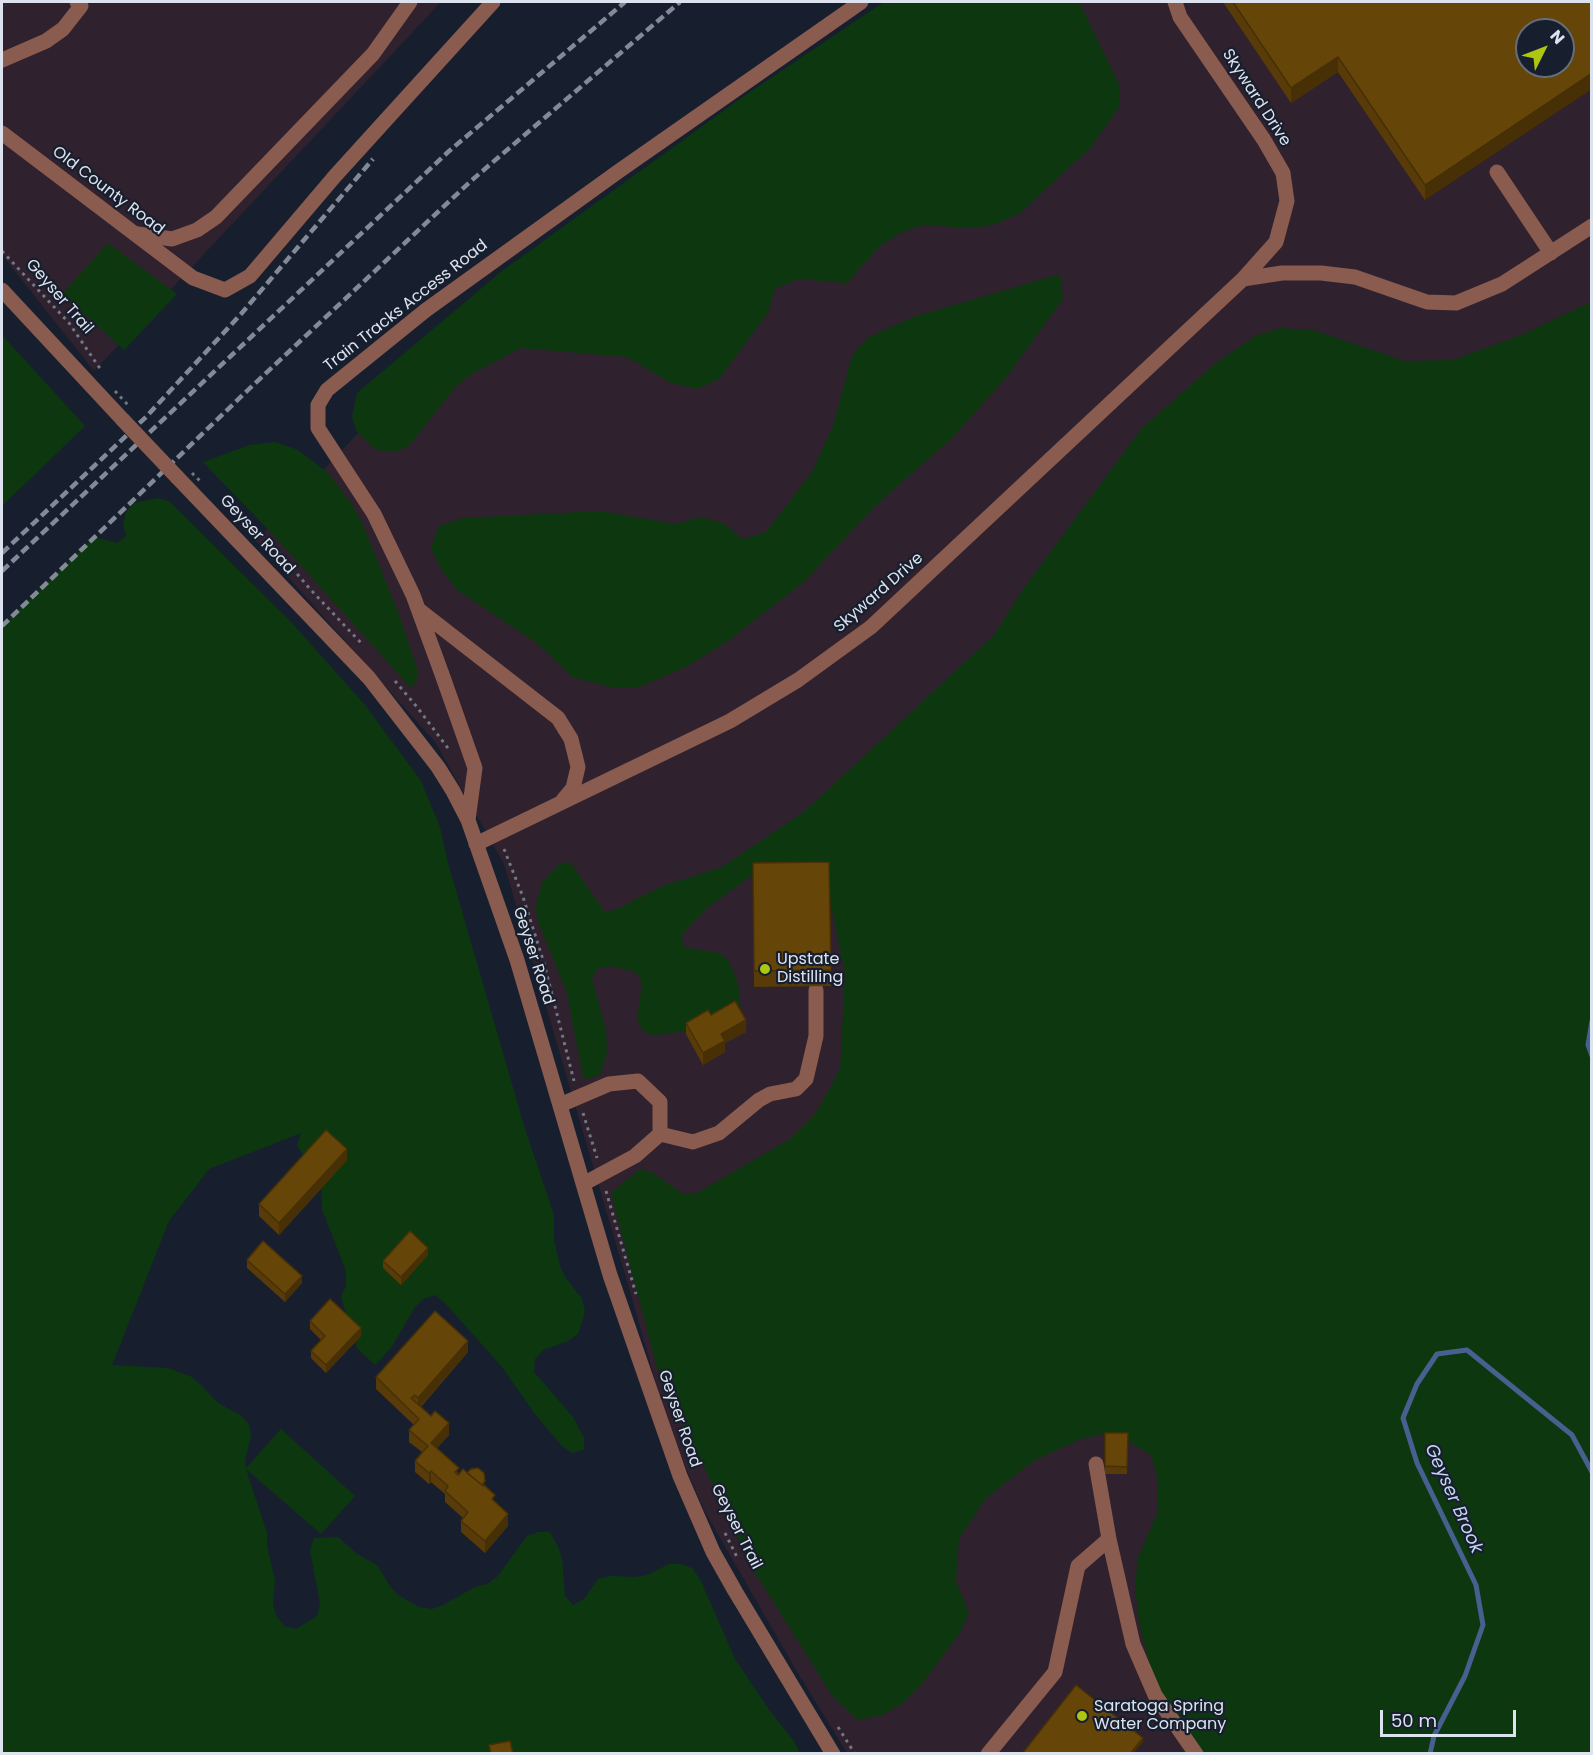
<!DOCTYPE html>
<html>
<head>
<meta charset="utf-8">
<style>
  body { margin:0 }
  #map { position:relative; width:1593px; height:1755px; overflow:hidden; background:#171f2f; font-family:Poppins,sans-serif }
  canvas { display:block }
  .frame { position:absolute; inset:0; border:3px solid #dde3ee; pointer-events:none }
  .north { position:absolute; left:1515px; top:18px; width:60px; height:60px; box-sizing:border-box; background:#171f2f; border:2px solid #666d7b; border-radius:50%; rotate:48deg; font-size:16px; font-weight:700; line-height:24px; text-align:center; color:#dde3ee }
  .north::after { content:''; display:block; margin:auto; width:21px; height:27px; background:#acc611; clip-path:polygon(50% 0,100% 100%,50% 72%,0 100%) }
  .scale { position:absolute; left:1380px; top:1710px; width:136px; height:27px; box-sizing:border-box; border:3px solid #dde3ee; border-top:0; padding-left:8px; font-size:18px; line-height:21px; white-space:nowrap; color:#dde3ee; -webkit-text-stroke:4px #171f2f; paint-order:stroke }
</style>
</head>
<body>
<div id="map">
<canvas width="1593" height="1755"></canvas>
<div class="frame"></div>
<div class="north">N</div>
<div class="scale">50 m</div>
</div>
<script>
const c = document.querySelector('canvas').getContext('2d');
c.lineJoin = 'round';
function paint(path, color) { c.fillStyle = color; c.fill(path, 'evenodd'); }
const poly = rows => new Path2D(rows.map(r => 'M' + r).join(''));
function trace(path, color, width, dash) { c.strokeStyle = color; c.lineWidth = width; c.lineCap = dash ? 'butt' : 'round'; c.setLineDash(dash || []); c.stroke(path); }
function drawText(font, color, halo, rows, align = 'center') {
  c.font = font + ' Poppins,sans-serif'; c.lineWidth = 4.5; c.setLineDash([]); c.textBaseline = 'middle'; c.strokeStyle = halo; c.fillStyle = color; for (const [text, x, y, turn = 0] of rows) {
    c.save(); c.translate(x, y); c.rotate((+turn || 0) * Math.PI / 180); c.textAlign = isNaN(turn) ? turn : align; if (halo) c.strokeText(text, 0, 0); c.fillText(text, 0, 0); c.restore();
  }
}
const industrial = poly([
  [2,2,441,2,94,371,2,255],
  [1001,2,1591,2,1591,747,1250,1753,847,1753,796,1670,704,1510,668,1426,629,1288,504,864,435,742,256,541,360,431],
  [1527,30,1563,30,1563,66,1527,66]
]);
const green = poly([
  [884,2,1079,2,1119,84,1119,107,1091,147,1020,213,996,224,973,228,923,225,900,233,879,247,847,283,797,279,775,289,768,313,719,379,696,389,669,382,627,357,521,348,475,372,456,386,409,446,397,451,385,452,373,448,356,430,352,417,357,393,502,271,744,96],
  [108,243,177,294,124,350,62,294],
  [1060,274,1063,299,1005,379,953,437,874,507,805,581,728,641,686,667,639,687,615,688,572,677,538,644,457,590,442,571,431,548,439,526,463,518,600,511,676,524,700,517,723,523,743,539,766,532,812,472,833,426,852,356,867,338,913,317],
  [1591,302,1591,1753,1181,1753,1184,1747,1156,1688,1139,1623,1135,1584,1138,1558,1158,1511,1158,1480,1151,1455,1118,1435,1106,1433,1081,1439,1035,1460,986,1498,959,1539,956,1581,969,1613,959,1634,921,1685,903,1703,882,1715,858,1720,833,1697,751,1566,657,1367,611,1193,640,1169,651,1172,682,1193,695,1194,790,1139,816,1113,840,1069,845,973,829,895,755,873,707,908,682,935,683,947,719,953,729,961,738,983,741,1013,693,1030,656,1035,644,1032,637,1020,642,983,636,972,611,966,598,968,592,979,606,1029,607,1052,600,1075,588,1079,583,1077,567,993,537,919,536,906,542,882,559,864,570,862,605,912,617,909,662,886,722,867,805,811,994,635,1021,592,1142,428,1216,363,1257,335,1281,328,1313,330,1405,361,1453,360,1521,335],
  [2,335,85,426,2,506],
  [275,442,298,450,327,472,352,504,363,525,398,612,417,668,417,680,411,688,277,539,203,462,250,445],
  [158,498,170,502,292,623,365,705,421,781,440,827,448,863,525,1129,554,1215,554,1240,560,1266,565,1277,582,1299,585,1312,578,1334,568,1341,543,1350,535,1359,534,1372,573,1417,584,1438,584,1450,572,1453,561,1445,535,1414,502,1367,445,1303,435,1295,423,1299,415,1307,391,1348,375,1365,357,1348,341,1297,346,1286,346,1271,322,1209,321,1183,297,1145,301,1133,209,1169,169,1221,112,1365,168,1368,192,1377,201,1385,218,1403,240,1415,249,1424,251,1436,245,1460,246,1468,281,1429,355,1496,321,1534,246,1469,267,1533,267,1546,275,1580,273,1604,276,1615,284,1626,296,1629,317,1616,320,1603,310,1550,314,1538,338,1537,357,1554,377,1565,390,1586,398,1595,419,1607,432,1609,443,1605,475,1587,487,1584,497,1577,527,1536,538,1532,550,1532,558,1547,562,1558,565,1596,573,1605,584,1599,598,1579,610,1576,635,1577,647,1575,669,1564,681,1564,692,1568,700,1579,735,1659,770,1711,793,1740,800,1753,2,1754,2,626,94,537,117,543,126,536,123,524,126,512,134,503]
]);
const stream = poly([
  [1592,1021,1588,1045,1592,1056],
  [1430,1754,1434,1736,1465,1676,1483,1625,1476,1585,1417,1463,1403,1418,1417,1384,1437,1354,1467,1350,1572,1435,1592,1472]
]);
const path = poly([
  [2,251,69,323,101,370],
  [239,516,267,539,310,589,363,645],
  [395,681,417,707,450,751],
  [504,849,523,897,544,963,574,1081],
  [583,1113,597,1158],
  [606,1191,636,1294],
  [725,1533,738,1559],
  [838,1727,855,1754]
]);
const minor = poly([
  [2,60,46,41,63,29,81,6,77,2],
  [2,133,193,278,225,290,250,276,335,176,493,2],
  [1497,172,1551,253],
  [138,234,172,239,197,230,216,217,373,54,410,2],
  [1243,279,1282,273,1321,273,1355,277,1427,302,1456,303,1502,284,1592,226],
  [2,290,123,420],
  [177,477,369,678,438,767,453,791,468,820,517,960,610,1275,680,1476,713,1552,735,1591,833,1754],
  [419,610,558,718,571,739,578,767,573,788,563,800],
  [468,820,475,768,443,677,413,595,374,514,318,428,318,405,327,390,426,310,619,171,861,2],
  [476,844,730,721,798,680,871,627,1243,279,1276,242,1287,201,1283,173,1264,140,1180,17,1175,2],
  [560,1105,609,1084,638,1081,660,1102,660,1134,635,1156,583,1184],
  [660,1134,693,1142,719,1133,759,1100,770,1094,796,1089,806,1079,816,1036,816,990],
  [1096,1464,1109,1539,1133,1644,1155,1695,1196,1754],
  [988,1754,1055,1672,1078,1566,1109,1539]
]);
const rail = poly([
  [2,553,146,417,241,314,373,159],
  [2,571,448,152,625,2],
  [2,626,248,390,472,180,680,2]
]);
const pathBridge = poly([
  [115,391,128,405],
  [192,473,201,482]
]);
const minorBridge = poly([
  [123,420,177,477]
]);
const wall = poly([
  [1223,2,1592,2,1425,200,1338,72,1291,103],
  [829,862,831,986,754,987,753,863],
  [686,1023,746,1032,725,1043,725,1052,703,1065,686,1034],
  [347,1160,279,1235,259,1216,259,1204],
  [428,1255,401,1285,383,1268,383,1261],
  [247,1260,302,1283,285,1302,247,1268],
  [310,1321,361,1336,326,1373,311,1358,311,1351,321,1340,310,1329],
  [468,1352,421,1407,449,1435,437,1448,459,1474,485,1485,508,1526,485,1553,461,1532,461,1521,463,1518,445,1502,445,1494,431,1482,429,1484,415,1472,415,1461,422,1452,409,1442,409,1430,414,1425,376,1389,376,1377],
  [1105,1433,1128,1433,1127,1474,1105,1474]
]);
const shadedWall = poly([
  [1338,57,1338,72,1291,103,1291,88],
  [1592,73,1592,89,1425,200,1425,185],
  [746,1020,746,1032,725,1043,725,1052,703,1065,703,1053,721,1034],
  [347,1149,347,1160,279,1235,279,1223],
  [428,1248,428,1255,401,1285,401,1277],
  [302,1276,302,1283,285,1302,285,1294],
  [361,1328,361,1336,326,1373,326,1365],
  [468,1341,468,1352,418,1409,418,1398],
  [449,1423,449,1435,431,1455,431,1443],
  [431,1471,431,1482,429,1484,429,1473],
  [508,1514,508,1526,485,1553,485,1541],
  [1143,1738,1143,1742,1133,1754,1130,1754]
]);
const building = poly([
  [1233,2,1592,2,1592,73,1425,185,1338,57,1291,88,1233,2],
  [1527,30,1563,30,1563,66,1527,66,1527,30],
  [829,862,831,970,754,971,753,863,829,862],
  [735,1001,746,1020,721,1034,725,1041,703,1053,686,1023,708,1010,711,1015,735,1001],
  [326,1130,347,1149,279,1223,259,1204,326,1130],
  [410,1231,428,1248,401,1277,383,1261,410,1231],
  [263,1241,302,1276,285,1294,247,1260,263,1241],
  [330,1299,361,1328,326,1365,311,1351,325,1336,310,1321,330,1299],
  [435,1311,468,1341,418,1398,415,1395,411,1398,431,1416,435,1411,449,1423,431,1443,459,1468,455,1472,458,1475,463,1469,483,1486,484,1485,495,1495,492,1499,508,1514,485,1541,461,1521,468,1512,445,1491,448,1486,431,1471,429,1473,415,1461,428,1446,409,1430,419,1419,376,1377,435,1311],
  [1105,1433,1128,1433,1127,1467,1105,1466,1105,1433],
  [478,1468,484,1473,485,1481,482,1485,467,1473,471,1469,478,1468],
  [1076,1685,1143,1738,1130,1754,1022,1754,1076,1685],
  [510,1741,513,1754,491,1754,489,1745,510,1741]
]);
const markers = [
  [765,969,6,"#acc611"],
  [1082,1716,6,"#acc611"]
];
const streetNames = [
  ["Skyward Drive",1256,98,57],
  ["Old County Road",108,191,37],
  ["Geyser Trail",59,297,49],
  ["Train Tracks Access Road",406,306,-38],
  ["Geyser Road",257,535,47],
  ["Skyward Drive",879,593,-41],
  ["Geyser Road",533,956,72],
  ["Geyser Road",679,1419,71],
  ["Geyser Trail",736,1527,63]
];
const poiNames = [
  ["Upstate",777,960],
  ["Distilling",777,978],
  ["Saratoga Spring",1094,1707],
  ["Water Company",1094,1725]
];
const waterNames = [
  ["Geyser Brook",1453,1499,66]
];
paint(industrial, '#2f212d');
paint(green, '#0d380f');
trace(stream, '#476090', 5);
trace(path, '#707785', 3, [3, 4.5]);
trace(minor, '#8a5b4f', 15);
trace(rail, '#838a97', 4.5, [9, 4.5]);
trace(pathBridge, '#707785', 3, [3, 4.5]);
trace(minorBridge, '#8a5b4f', 15);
paint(wall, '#583b08');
paint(shadedWall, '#473006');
paint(building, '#664509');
trace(building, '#473006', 1.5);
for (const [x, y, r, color] of markers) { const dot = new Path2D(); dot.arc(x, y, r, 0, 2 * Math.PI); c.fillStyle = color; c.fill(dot); trace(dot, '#171f2f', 2); }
drawText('16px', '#dde3ee', '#171f2f', streetNames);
drawText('16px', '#dde3ee', '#171f2f', poiNames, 'left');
drawText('italic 18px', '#c6d6f5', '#171f2f', waterNames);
</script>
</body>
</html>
